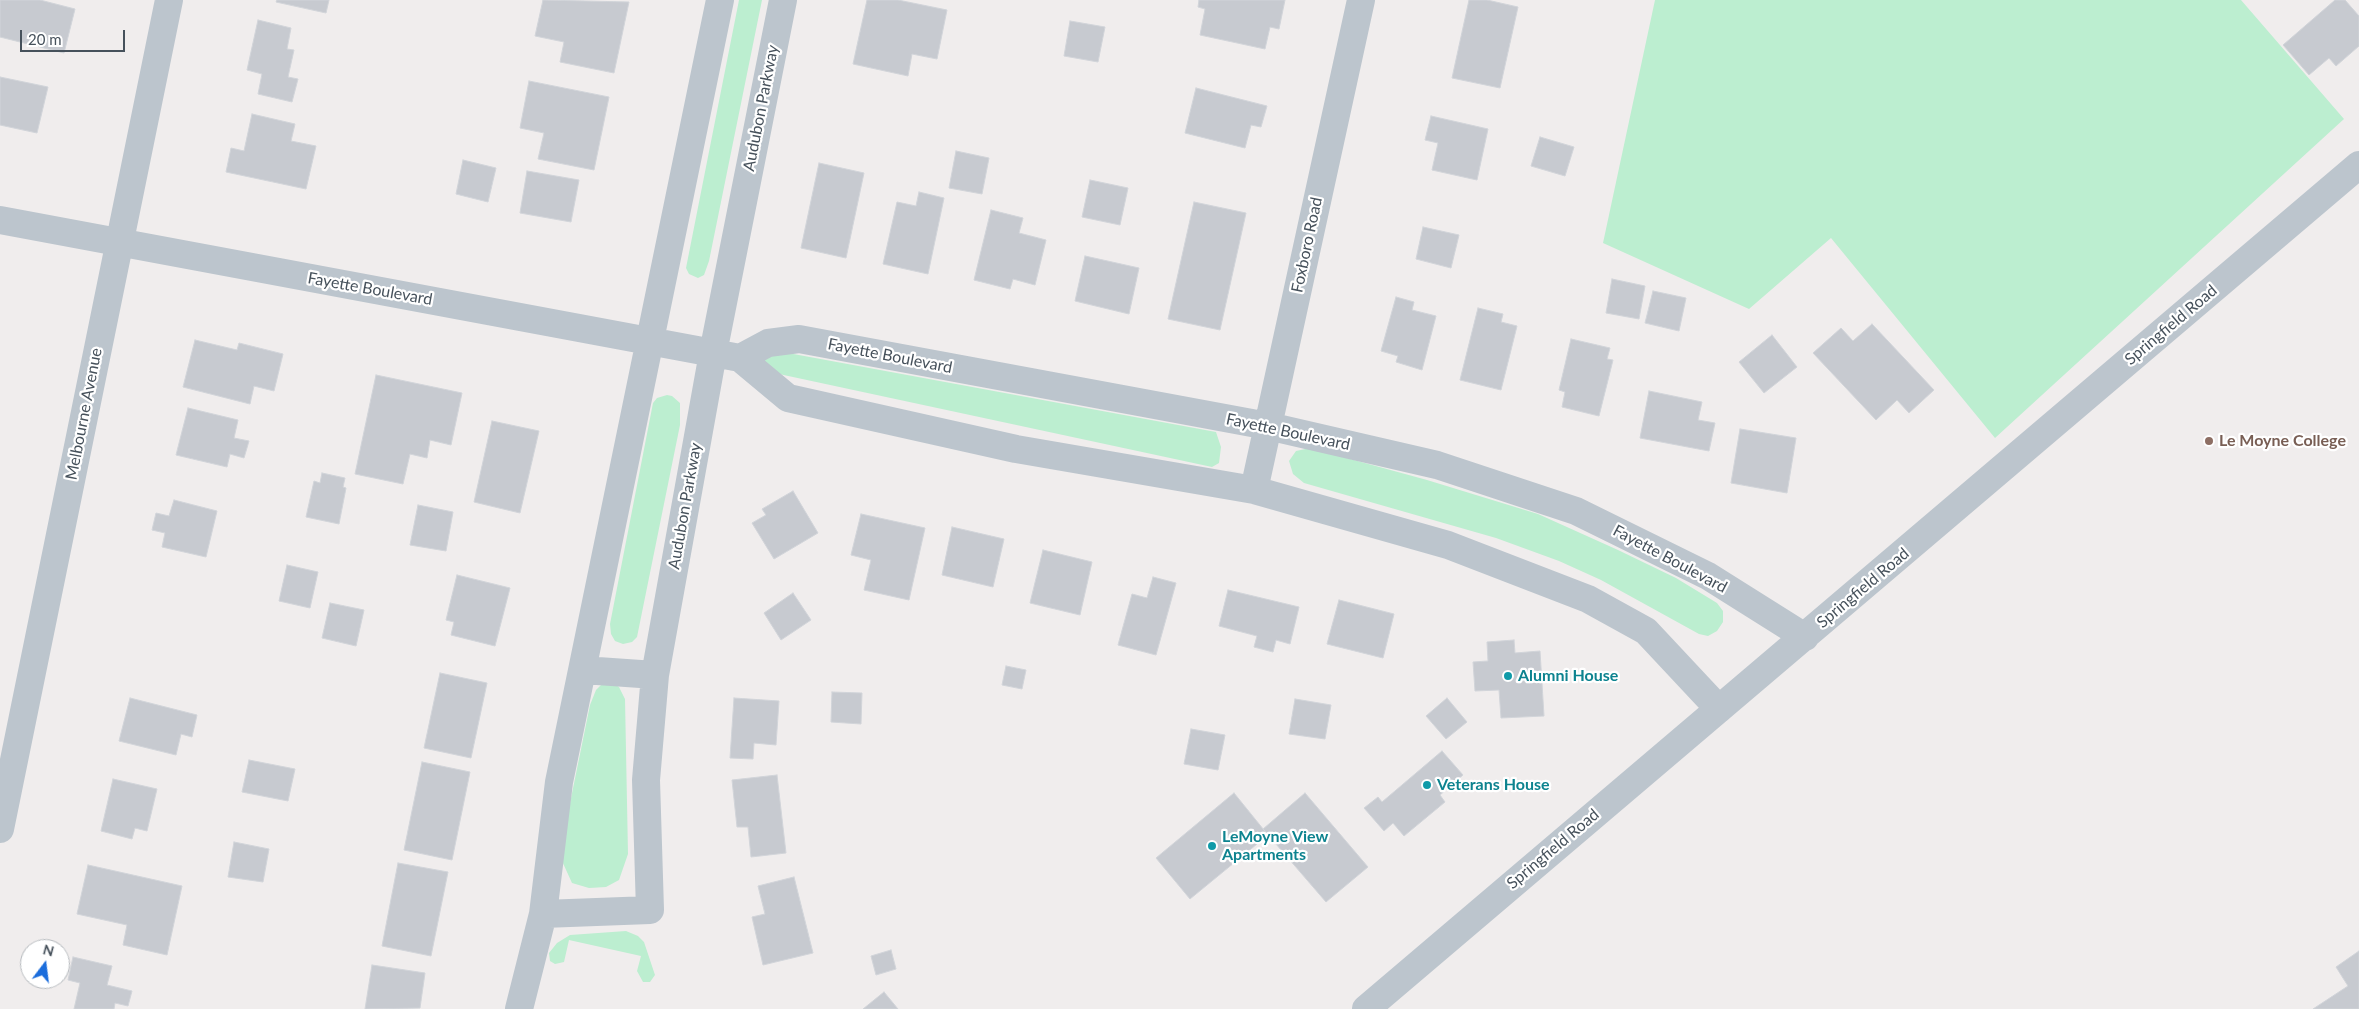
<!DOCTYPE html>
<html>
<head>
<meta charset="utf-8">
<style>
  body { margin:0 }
  #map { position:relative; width:2359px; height:1009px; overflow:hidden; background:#f0eded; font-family:Lato,sans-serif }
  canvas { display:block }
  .north { position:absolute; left:20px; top:939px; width:50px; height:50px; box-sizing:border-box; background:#fff; border:1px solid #b5b9bd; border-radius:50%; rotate:15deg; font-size:14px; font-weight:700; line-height:20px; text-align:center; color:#46515b }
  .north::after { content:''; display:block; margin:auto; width:18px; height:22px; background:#1b6ddc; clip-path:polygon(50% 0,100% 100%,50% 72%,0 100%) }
  .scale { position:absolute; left:20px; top:30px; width:105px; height:22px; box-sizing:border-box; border:2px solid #46515b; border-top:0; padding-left:6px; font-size:15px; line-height:18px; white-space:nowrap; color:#46515b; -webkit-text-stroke:4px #fff; paint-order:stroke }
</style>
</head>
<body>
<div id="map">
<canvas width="2359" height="1009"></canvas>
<div class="north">N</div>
<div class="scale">20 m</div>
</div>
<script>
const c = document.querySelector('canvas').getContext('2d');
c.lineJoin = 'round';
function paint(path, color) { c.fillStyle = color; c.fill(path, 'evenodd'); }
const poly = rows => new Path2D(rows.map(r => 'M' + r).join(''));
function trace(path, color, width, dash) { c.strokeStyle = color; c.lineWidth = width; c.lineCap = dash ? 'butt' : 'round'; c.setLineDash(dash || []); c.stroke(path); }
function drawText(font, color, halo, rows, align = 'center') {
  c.font = font + ' Lato,sans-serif'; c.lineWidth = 4.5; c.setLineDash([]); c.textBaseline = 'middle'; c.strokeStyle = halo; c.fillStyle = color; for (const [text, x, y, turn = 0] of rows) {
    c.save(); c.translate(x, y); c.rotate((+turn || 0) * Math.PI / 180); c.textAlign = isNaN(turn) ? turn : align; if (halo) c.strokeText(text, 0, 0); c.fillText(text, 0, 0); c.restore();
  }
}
const green = poly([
  [739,0,762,0,709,261,704,275,698,278,689,274,686,268],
  [1655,0,2241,0,2344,119,1995,438,1831,238,1749,309,1603,243],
  [762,352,788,353,1216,432,1221,447,1219,463,1212,467,765,371],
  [667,395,672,396,680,403,680,425,637,637,632,642,623,644,615,641,611,634,610,624,653,403,657,398],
  [1310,448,1427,480,1538,514,1618,550,1676,578,1717,603,1723,611,1723,622,1717,631,1708,636,1699,634,1601,580,1559,561,1496,538,1304,483,1293,474,1289,461,1296,451],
  [604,682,611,682,619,687,625,699,628,854,619,880,606,887,589,888,572,883,562,861,560,852,590,705,596,690],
  [626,931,638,936,644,942,655,975,650,982,643,982,637,971,641,956,569,940,564,962,555,964,550,961,549,953,557,943,570,935]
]);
const building = poly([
  [0,0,40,0,75,9,64,53,0,37,0,0],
  [277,0,329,0,326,13,276,2,277,0],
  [543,0,629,2,614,73,560,62,564,42,535,36,543,0],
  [867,0,898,0,947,10,937,59,912,54,908,76,853,64,867,0],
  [1199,0,1285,0,1279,29,1270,27,1265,49,1200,35,1205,9,1198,7,1199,0],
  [1469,0,1487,0,1518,7,1500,88,1452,78,1469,0],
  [2335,0,2345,0,2359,16,2359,46,2336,66,2329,58,2309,75,2283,45,2335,0],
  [258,20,291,28,287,49,294,50,288,77,298,79,292,102,258,94,262,74,247,70,258,20],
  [1070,21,1105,27,1098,62,1064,56,1070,21],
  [0,77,48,87,37,133,0,125,0,77],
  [529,81,609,97,594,170,538,159,544,133,520,128,529,81],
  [1196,88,1267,106,1261,127,1251,125,1245,148,1185,133,1196,88],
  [252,114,295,124,291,141,316,146,306,189,226,172,231,148,244,151,252,114],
  [1431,116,1488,129,1477,180,1432,170,1438,143,1425,140,1431,116],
  [1540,137,1574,147,1565,176,1531,166,1540,137],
  [956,151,989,158,982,194,949,188,956,151],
  [463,160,496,168,488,202,456,194,463,160],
  [819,163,864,173,846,258,801,248,819,163],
  [527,171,579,180,571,222,520,213,527,171],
  [1090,180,1128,188,1120,225,1082,217,1090,180],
  [919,192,944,198,928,274,883,264,897,202,916,206,919,192],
  [1194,202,1246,213,1220,330,1168,319,1194,202],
  [991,210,1023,218,1019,233,1046,240,1035,285,1013,279,1010,289,974,280,991,210],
  [1423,227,1459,235,1451,268,1416,259,1423,227],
  [1085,256,1139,268,1129,314,1075,301,1085,256],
  [1612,279,1645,286,1639,319,1606,313,1612,279],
  [1653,291,1686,298,1679,331,1645,323,1653,291],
  [1396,297,1414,302,1412,310,1436,316,1422,370,1396,362,1398,356,1381,351,1396,297],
  [1478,308,1503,314,1501,322,1517,326,1501,390,1460,380,1478,308],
  [1872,324,1934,390,1909,413,1897,400,1876,420,1813,353,1841,328,1853,341,1872,324],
  [1772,335,1797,367,1764,393,1739,362,1772,335],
  [1571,339,1610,348,1607,359,1613,360,1599,416,1562,407,1565,392,1559,390,1571,339],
  [195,340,237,350,239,343,283,354,274,391,254,386,250,404,183,387,195,340],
  [376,375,462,393,451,445,430,440,427,458,410,454,403,484,355,474,376,375],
  [1649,391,1702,402,1698,420,1715,423,1709,451,1640,438,1649,391],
  [188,408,238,420,234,438,249,441,244,458,230,454,227,467,176,455,188,408],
  [492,421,539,431,520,513,474,502,492,421],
  [1740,429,1796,438,1787,493,1731,483,1740,429],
  [322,473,345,478,343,487,346,488,339,524,306,517,314,481,320,483,322,473],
  [793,491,818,533,774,559,752,523,766,515,762,509,793,491],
  [174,500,217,511,206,557,162,547,165,533,152,530,156,513,169,516,174,500],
  [418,505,453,512,446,551,410,545,418,505],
  [861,514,925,528,909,600,864,590,871,560,851,555,861,514],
  [952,527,1004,539,993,587,942,575,952,527],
  [1043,550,1092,562,1080,615,1030,603,1043,550],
  [287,565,318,572,310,608,279,601,287,565],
  [457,575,510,588,495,646,451,635,454,622,446,620,457,575],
  [1153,577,1176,583,1156,655,1118,645,1132,594,1147,598,1153,577],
  [1228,590,1299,607,1290,644,1276,640,1273,652,1254,647,1257,636,1219,626,1228,590],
  [793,593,811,620,781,640,764,613,793,593],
  [1339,600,1394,614,1383,658,1327,644,1339,600],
  [330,603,364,610,356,646,322,638,330,603],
  [1514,640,1515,653,1540,651,1544,716,1501,718,1499,690,1475,691,1473,662,1488,661,1487,642,1514,640],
  [1006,666,1026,670,1022,689,1002,685,1006,666],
  [440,673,487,683,471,758,424,748,440,673],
  [832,692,862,693,861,724,831,722,832,692],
  [130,698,197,715,192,737,181,734,176,755,119,741,130,698],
  [734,698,779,701,776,745,754,743,753,759,730,758,734,698],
  [1447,698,1467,722,1446,739,1426,716,1447,698],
  [1295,699,1331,705,1325,739,1289,734,1295,699],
  [1191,729,1225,735,1218,770,1184,764,1191,729],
  [1442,751,1463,775,1440,795,1445,802,1404,836,1393,823,1384,831,1364,808,1378,797,1382,802,1442,751],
  [249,760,295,769,288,801,242,792,249,760],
  [422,762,470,772,452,860,404,850,422,762],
  [777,775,786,853,751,857,748,827,737,827,732,780,777,775],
  [113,779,157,789,147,831,135,828,132,839,101,831,113,779],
  [1234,793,1268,835,1190,899,1156,858,1234,793],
  [1305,793,1368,867,1326,902,1263,829,1305,793],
  [234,842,269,849,263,882,228,877,234,842],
  [398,863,448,872,431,956,382,946,398,863],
  [88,865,182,886,167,955,123,945,127,925,77,914,88,865],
  [794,877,813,953,763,965,752,917,765,914,758,886,794,877],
  [891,950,896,969,876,975,871,956,891,950],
  [2359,951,2359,1009,2313,1009,2348,986,2336,967,2359,951],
  [73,957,112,966,107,985,132,991,128,1006,115,1003,114,1009,74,1009,80,983,68,980,73,957],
  [372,965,425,973,420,1008,365,1009,372,965],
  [884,992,898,1009,863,1009,884,992]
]);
const minor = poly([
  [0,220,740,358,788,398,1016,449,1254,490,1448,545,1588,599,1646,631,1719,709],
  [740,358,768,343,799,339,1268,426,1437,465,1576,511,1708,576,1805,637],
  [1254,490,1361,0],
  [583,670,655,675],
  [0,829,169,0],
  [543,914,650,910,646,780,655,675,713,353,783,0],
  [519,1009,543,914,559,782,720,0],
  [1366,1009,2359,165]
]);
const markers = [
  [2209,441,5,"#8d6e63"],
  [1508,676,5,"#0f9aa8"],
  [1427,785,5,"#0f9aa8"],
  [1212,846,5,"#0f9aa8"]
];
const streetNames = [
  ["Audubon Parkway",761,108,-79],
  ["Foxboro Road",1307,245,-78],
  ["Fayette Boulevard",370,289,10],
  ["Springfield Road",2171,325,-40],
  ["Fayette Boulevard",890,356,11],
  ["Melbourne Avenue",84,414,-79],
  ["Fayette Boulevard",1288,432,12],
  ["Audubon Parkway",685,506,-80],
  ["Fayette Boulevard",1670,559,28],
  ["Springfield Road",1863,588,-40],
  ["Springfield Road",1553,849,-40]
];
const educationNames = [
  ["Le Moyne College",2219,441]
];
const cultureNames = [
  ["Alumni House",1518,676],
  ["Veterans House",1437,785],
  ["LeMoyne View",1222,837],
  ["Apartments",1222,855]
];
paint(green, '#bceed0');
paint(building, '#c7cad0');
trace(building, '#d1d4d9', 1);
trace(minor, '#bcc5cd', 28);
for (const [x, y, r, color] of markers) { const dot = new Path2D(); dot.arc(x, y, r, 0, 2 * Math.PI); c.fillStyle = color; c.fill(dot); trace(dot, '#fff', 2); }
drawText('16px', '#46515b', '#fff', streetNames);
drawText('bold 16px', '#785e54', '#fff', educationNames, 'left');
drawText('bold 16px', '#0d838f', '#fff', cultureNames, 'left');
</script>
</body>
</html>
